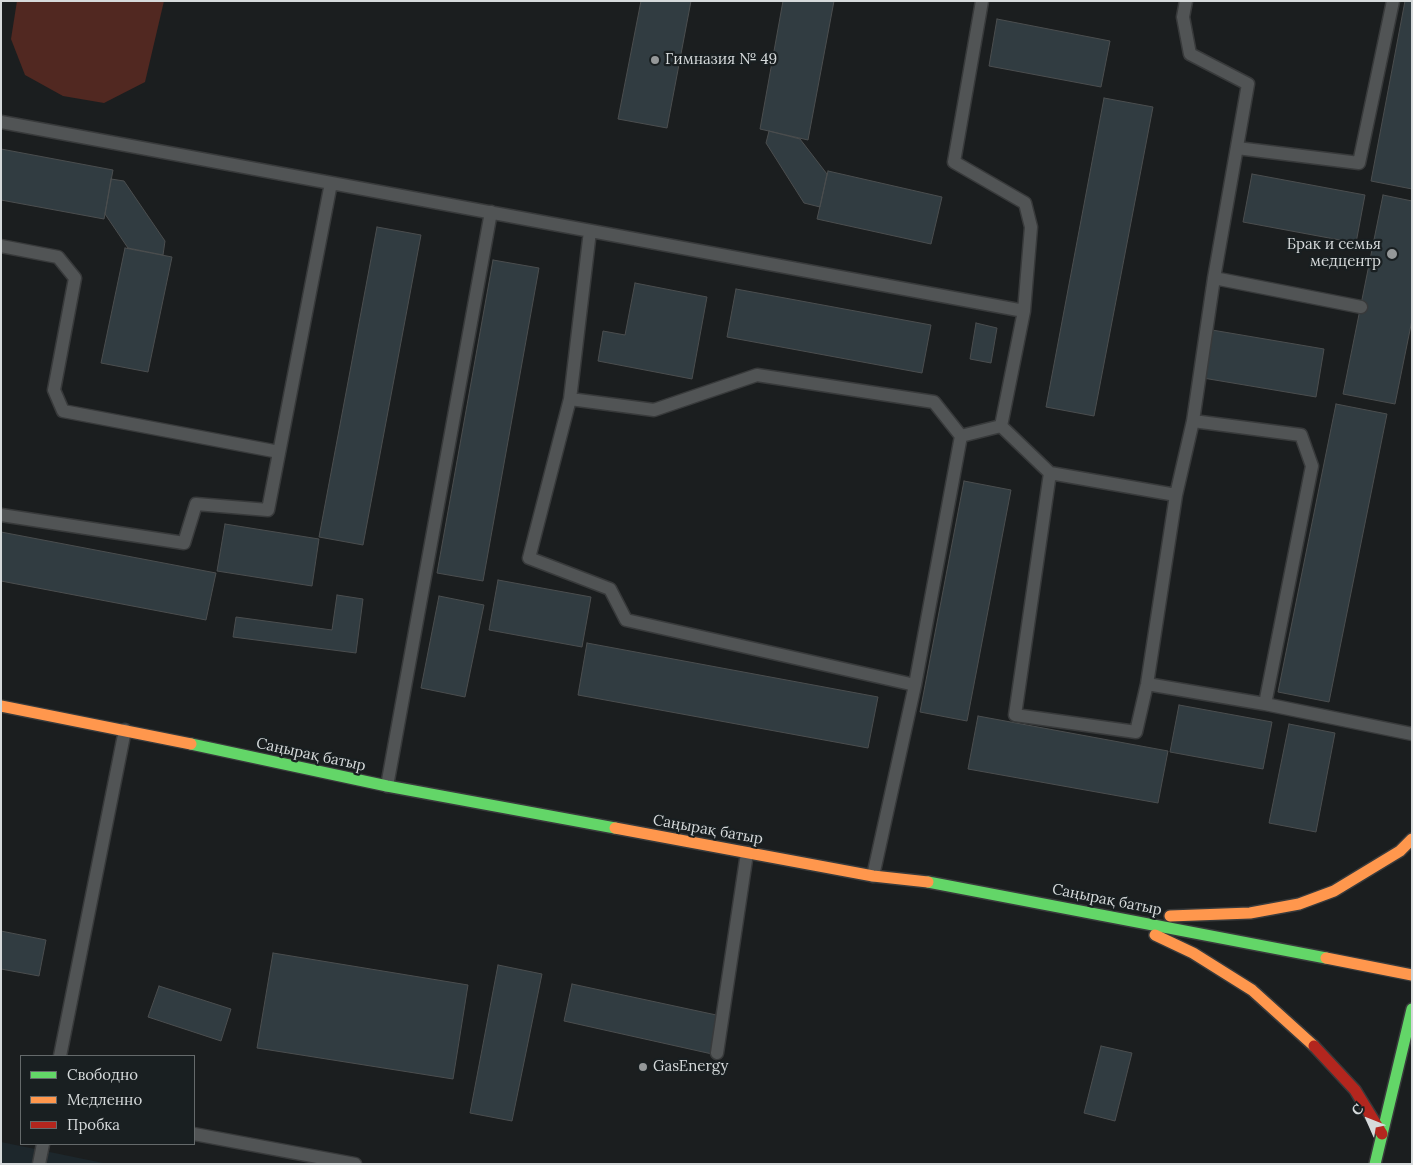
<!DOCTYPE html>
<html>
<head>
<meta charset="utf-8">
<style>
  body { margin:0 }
  #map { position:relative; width:1413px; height:1165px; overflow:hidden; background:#1b1e1f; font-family:Lora,serif }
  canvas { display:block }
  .frame { position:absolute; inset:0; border:2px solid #d6dadb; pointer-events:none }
  .legend { position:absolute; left:20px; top:1055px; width:175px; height:90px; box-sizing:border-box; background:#191f21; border:1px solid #656a6b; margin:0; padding:6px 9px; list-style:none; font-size:15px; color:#d6dadb }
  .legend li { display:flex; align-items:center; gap:10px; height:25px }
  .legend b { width:25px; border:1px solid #656a6b }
  .north { position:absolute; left:1343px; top:1095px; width:50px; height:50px; -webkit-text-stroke:4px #191f21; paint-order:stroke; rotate:314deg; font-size:14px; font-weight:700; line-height:20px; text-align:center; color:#d6dadb }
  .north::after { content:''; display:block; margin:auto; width:18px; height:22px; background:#d6dadb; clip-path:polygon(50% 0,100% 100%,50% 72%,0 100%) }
</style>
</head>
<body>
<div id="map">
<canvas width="1413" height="1165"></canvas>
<div class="frame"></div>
<ul class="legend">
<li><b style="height:6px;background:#63d668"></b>Свободно</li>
<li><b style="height:6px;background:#ff974d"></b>Медленно</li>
<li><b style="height:6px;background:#b3261e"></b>Пробка</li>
</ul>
<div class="north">С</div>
</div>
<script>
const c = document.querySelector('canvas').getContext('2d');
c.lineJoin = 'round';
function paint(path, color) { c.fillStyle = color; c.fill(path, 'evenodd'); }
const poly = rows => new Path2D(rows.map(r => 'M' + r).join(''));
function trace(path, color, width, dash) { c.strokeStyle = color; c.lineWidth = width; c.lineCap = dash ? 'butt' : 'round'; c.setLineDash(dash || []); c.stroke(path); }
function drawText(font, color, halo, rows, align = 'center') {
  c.font = font + ' Lora,serif'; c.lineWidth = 4.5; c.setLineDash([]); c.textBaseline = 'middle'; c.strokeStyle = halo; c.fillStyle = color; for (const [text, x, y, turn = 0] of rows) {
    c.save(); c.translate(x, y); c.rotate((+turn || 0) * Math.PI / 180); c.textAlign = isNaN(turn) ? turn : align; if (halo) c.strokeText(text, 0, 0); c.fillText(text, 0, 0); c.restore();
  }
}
const built = poly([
  [1,1142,108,1164,1,1164]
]);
const green = poly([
  [17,1,164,1,145,82,104,103,63,96,25,75,11,39]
]);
const building = poly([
  [641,1,691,1,667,128,618,119,641,1],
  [783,1,834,1,808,140,760,129,783,1],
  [1405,1,1412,1,1412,189,1371,181,1405,1],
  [997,19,1110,41,1101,87,989,66,997,19],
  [1104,98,1153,107,1094,416,1046,407,1104,98],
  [769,131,800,139,827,174,820,207,804,203,766,143,769,131],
  [1,149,113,170,104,219,1,200,1,149],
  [828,171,942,197,931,244,817,219,828,171],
  [1252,174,1365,195,1356,243,1243,222,1252,174],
  [111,179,124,181,165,241,163,255,128,248,105,214,111,179],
  [1383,195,1412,201,1412,320,1395,404,1343,394,1383,195],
  [377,227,421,235,363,545,319,537,377,227],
  [125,248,172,257,148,372,101,363,125,248],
  [493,260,539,268,483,581,437,573,493,260],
  [635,283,707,297,692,379,598,361,603,331,625,335,635,283],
  [736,289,931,325,922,373,727,337,736,289],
  [976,323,997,328,991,363,970,359,976,323],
  [1212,330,1324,349,1316,397,1203,378,1212,330],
  [1336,404,1387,414,1329,702,1278,692,1336,404],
  [964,481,1011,490,967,721,920,712,964,481],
  [225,524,319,539,312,586,217,571,225,524],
  [1,532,216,573,206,620,1,581,1,532],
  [498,580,591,597,582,647,489,630,498,580],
  [337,595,363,599,356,653,233,637,236,617,332,630,337,595],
  [439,596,484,605,465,697,421,688,439,596],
  [587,643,878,697,868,748,578,695,587,643],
  [1179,705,1272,722,1263,769,1170,752,1179,705],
  [978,716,1168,751,1158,803,968,769,978,716],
  [1289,724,1335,733,1316,832,1269,823,1289,724],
  [1,931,46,940,39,976,1,969,1,931],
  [273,953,468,985,453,1079,257,1048,273,953],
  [498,965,542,974,512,1121,470,1113,498,965],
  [572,984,721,1016,712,1054,564,1021,572,984],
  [159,986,231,1009,221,1041,148,1017,159,986],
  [1101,1046,1132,1053,1115,1121,1084,1113,1101,1046]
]);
const lane = poly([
  [982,1,954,162,1025,203,1031,227,1024,311,1001,426,1050,473,1015,715,1136,732,1147,684,1176,495,1193,421,1214,278,1248,84,1190,54,1183,17,1186,1],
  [1,122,1024,311],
  [1237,148,1359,163,1393,1],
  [590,231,570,399,529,558,610,589,626,620,915,685],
  [1,246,58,257,75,278,54,390,63,411,279,452],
  [1214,278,1361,307],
  [570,399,654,410,757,375,934,402,961,436,915,685,873,876],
  [1193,421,1301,435,1312,466,1265,704],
  [961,436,1001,426],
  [1050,473,1176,495],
  [1,515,184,543,196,504,268,510,331,183],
  [1147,684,1265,704,1412,734],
  [387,786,491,212],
  [717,1053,747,853],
  [60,1056,125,730],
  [194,1134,355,1164],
  [39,1164,43,1144]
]);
const fast = poly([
  [191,744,387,786,615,828],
  [928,882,1326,958],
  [1375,1164,1412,1009]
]);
const slow = poly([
  [1,706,191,744],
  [615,828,873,876,928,882],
  [1170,916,1250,913,1299,904,1334,891,1400,851,1412,839],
  [1155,935,1193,953,1252,990,1314,1046],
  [1326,958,1412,975]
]);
const jam = poly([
  [1314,1046,1355,1090,1382,1134]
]);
const markers = [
  [655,60,5,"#959899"],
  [1392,254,6,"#959899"],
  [643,1067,5,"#959899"]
];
const poiNames = [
  ["Гимназия № 49",665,60],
  ["Брак и семья",1381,245,"right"],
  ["медцентр",1381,262,"right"],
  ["GasEnergy",653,1067]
];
const streetNames = [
  ["Саңырақ батыр",311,755,12],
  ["Саңырақ батыр",708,830,10],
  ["Саңырақ батыр",1107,900,11]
];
paint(built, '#1d272c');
paint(green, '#512821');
paint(building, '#313c41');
trace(building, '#4b4e4f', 1);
trace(lane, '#383a3b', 15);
trace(fast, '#383a3b', 14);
trace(slow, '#383a3b', 14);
trace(jam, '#383a3b', 14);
trace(lane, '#515455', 12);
trace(fast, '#63d668', 11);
trace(slow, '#ff974d', 11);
trace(jam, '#b3261e', 11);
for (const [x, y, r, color] of markers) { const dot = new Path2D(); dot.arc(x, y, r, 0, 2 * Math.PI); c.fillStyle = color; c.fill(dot); trace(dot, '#191f21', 2); }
drawText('15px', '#d6dadb', '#191f21', poiNames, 'left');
drawText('15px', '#d6dadb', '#191f21', streetNames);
</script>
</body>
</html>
